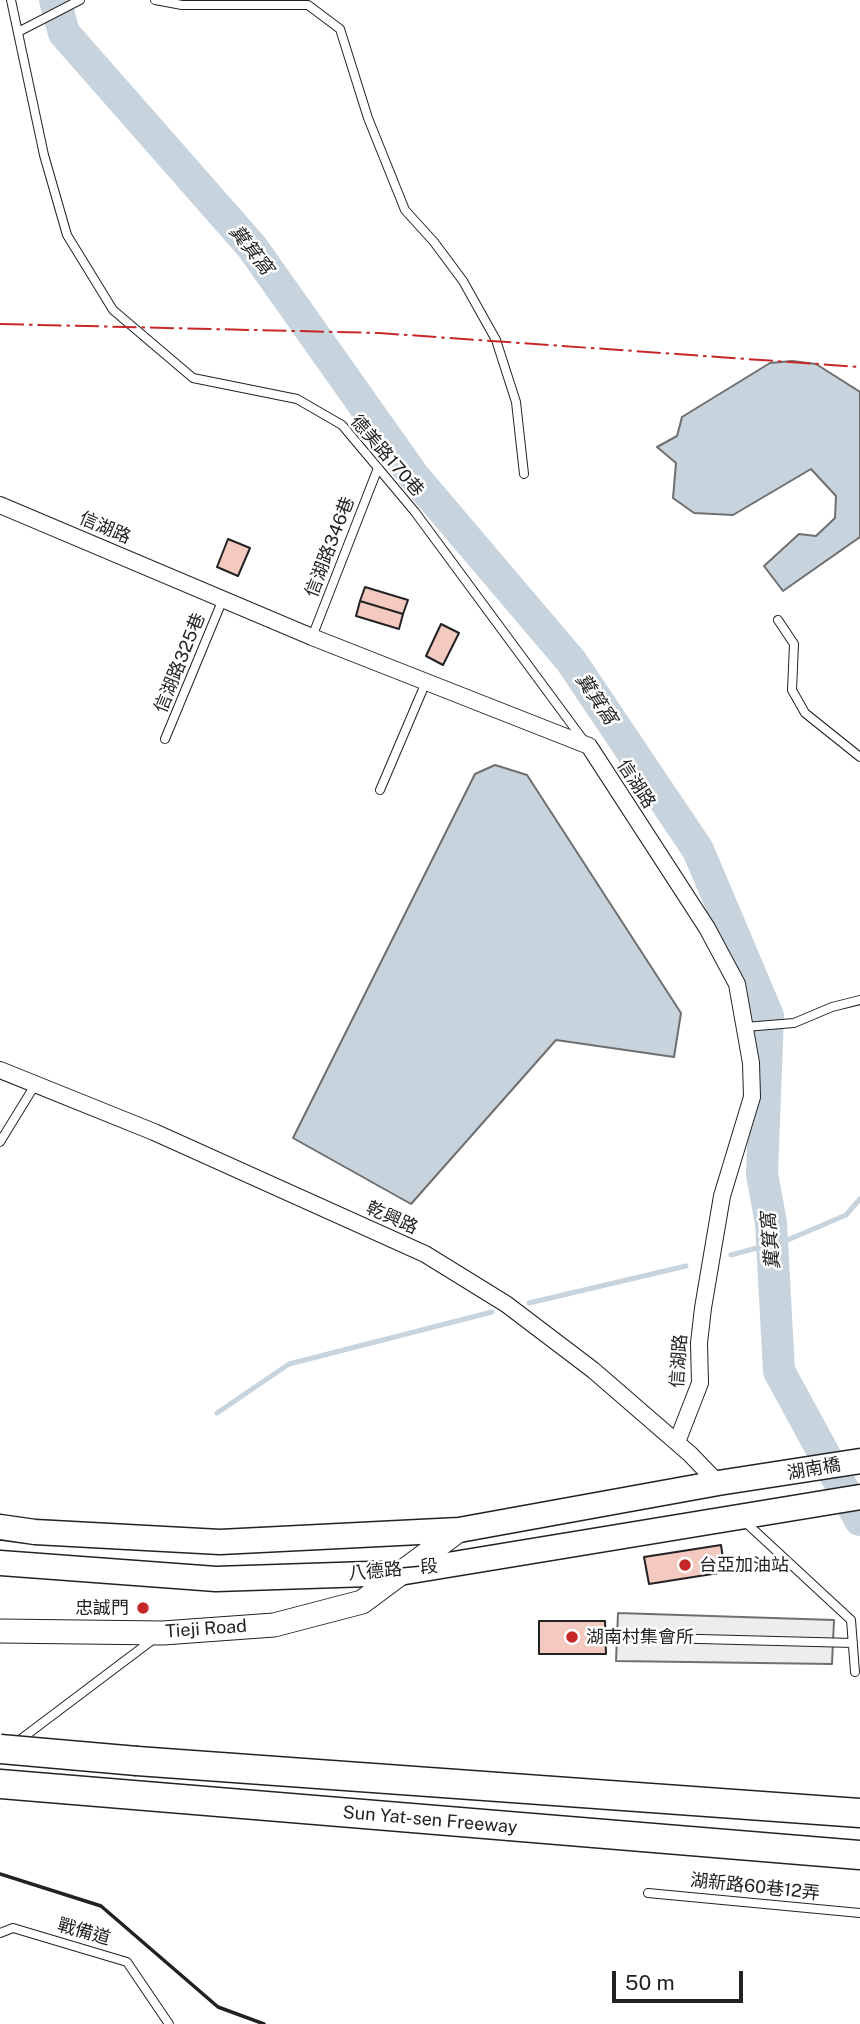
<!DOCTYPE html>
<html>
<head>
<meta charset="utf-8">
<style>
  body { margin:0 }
  #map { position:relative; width:860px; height:2024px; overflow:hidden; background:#fff; font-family:"Public Sans",sans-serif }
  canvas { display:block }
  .scale { position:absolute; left:612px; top:1971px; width:131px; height:32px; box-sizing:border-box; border:4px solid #222; border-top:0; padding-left:9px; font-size:21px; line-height:24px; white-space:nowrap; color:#222; -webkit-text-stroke:5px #fff; paint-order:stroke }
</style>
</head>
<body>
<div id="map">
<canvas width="860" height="2024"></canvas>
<div class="scale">50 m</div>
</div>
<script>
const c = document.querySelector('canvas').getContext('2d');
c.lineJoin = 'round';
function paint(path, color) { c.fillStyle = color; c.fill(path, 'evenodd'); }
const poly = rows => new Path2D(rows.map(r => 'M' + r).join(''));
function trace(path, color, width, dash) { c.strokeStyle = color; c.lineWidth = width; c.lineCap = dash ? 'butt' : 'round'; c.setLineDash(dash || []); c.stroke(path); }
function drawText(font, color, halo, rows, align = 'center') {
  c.font = font + ' "Public Sans","Noto Sans TC",sans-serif'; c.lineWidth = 5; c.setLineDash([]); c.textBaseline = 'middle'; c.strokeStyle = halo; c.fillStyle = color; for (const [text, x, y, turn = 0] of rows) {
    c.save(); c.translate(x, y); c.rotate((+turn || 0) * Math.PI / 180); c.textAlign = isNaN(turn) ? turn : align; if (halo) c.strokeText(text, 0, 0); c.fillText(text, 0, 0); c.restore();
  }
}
const parking = poly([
  [618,1613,834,1620,832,1664,616,1661,618,1613]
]);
const water = poly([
  [792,361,816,364,860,392,860,537,783,591,764,566,799,534,816,536,835,518,836,496,811,469,733,515,694,513,673,498,676,463,657,447,677,436,682,417,770,363,792,361],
  [495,765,527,775,681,1013,674,1057,556,1040,411,1204,293,1138,475,774,495,765]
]);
const stream = poly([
  [731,1255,790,1239,846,1215,860,1199],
  [529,1303,686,1266],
  [217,1413,289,1364,492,1312]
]);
const river = poly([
  [55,0,64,33,252,247,413,475,571,661,698,850,768,1016,762,1174,771,1223,779,1371,860,1520]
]);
const building = poly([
  [228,539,250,548,238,576,217,567,228,539],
  [365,587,408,600,403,614,360,601,365,587],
  [360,601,403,614,399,629,356,616,360,601],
  [441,624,459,633,443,665,426,656,441,624],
  [721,1545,725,1572,649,1584,644,1557,721,1545],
  [539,1621,605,1621,606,1654,539,1654,539,1621]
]);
const service = poly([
  [11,0,44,155,67,235,113,310,193,378,297,399,342,425,415,512,584,741],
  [155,0,182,5,308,5,340,29,368,118,405,210,434,242,463,281,496,340,516,402,524,474],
  [18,32,80,0],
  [778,620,794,644,792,690,805,713,860,757],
  [312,637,378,468],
  [165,739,223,599],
  [380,790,426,682],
  [745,1027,794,1023,832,1007,860,1000],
  [0,1142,35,1085],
  [743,1520,851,1620,855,1672],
  [623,1637,853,1643],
  [17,1742,155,1638],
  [648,1893,860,1913],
  [0,1933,13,1928,127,1962,169,2024]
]);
const minor = poly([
  [0,505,312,637,589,746,707,928,737,984,751,1063,752,1097,722,1196,703,1308,699,1343,700,1383,677,1442],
  [0,1070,154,1132,425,1254,506,1304,593,1370,690,1454,718,1483]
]);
const secondary = poly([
  [0,1631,163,1633,274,1625,362,1602,459,1530]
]);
const primary = poly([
  [0,1527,35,1532,220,1542,459,1530,718,1483,860,1461],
  [0,1563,216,1579,399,1573,860,1497]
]);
const motorway = poly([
  [137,1761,860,1813],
  [0,1784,860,1855]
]);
const motorwayBridge = poly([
  [0,1749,137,1761]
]);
const wall = poly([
  [0,1874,101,1906,218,2007,264,2024]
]);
const power = poly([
  [0,324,379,333,860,367]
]);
const markers = [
  [685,1565,7,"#c62828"],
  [143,1608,7,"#c62828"],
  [572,1637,7,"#c62828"]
];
const streetNames = [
  ["德美路170巷",387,456,49],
  ["信湖路",105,528,23],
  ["信湖路346巷",330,547,-69],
  ["信湖路325巷",180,663,-68],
  ["信湖路",636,784,57],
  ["乾興路",392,1218,24],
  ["信湖路",679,1361,-86],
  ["湖南橋",814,1469,-10],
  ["八德路一段",393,1570,-5],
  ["Tieji Road",206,1629,-4],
  ["Sun Yat-sen Freeway",430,1820,5],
  ["湖新路60巷12弄",755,1887,6],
  ["戰備道",84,1932,16]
];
const poiNames = [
  ["台亞加油站",699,1565],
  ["忠誠門",129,1608,"right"],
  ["湖南村集會所",586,1637]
];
const waterNames = [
  ["糞箕窩",251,250,52],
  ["糞箕窩",596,699,56],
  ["糞箕窩",771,1241,-95]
];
paint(parking, '#ededed');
trace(parking, '#6f6f6f', 2);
paint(water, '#c7d3dd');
trace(water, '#6f6f6f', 2);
trace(stream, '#c7d3dd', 5);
trace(river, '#c7d3dd', 32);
paint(building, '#f3c9c0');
trace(building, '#222', 2);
trace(service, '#222', 10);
trace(minor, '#222', 18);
trace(secondary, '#222', 25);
trace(primary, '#222', 27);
trace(motorway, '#222', 31);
trace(service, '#fff', 8);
trace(minor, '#fff', 16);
trace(secondary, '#fff', 23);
trace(primary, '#fff', 24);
trace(motorway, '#fff', 28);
trace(motorwayBridge, '#222', 31, []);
trace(motorwayBridge, '#fff', 28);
trace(wall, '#222', 3.5);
trace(power, '#c62828', 2, [24, 5, 3.5, 5]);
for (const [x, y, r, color] of markers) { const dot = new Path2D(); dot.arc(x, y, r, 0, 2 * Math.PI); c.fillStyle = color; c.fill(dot); trace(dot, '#fff', 2.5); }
drawText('18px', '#222', '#fff', streetNames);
drawText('18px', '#222', '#fff', poiNames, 'left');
drawText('italic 19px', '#222', '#fff', waterNames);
</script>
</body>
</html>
